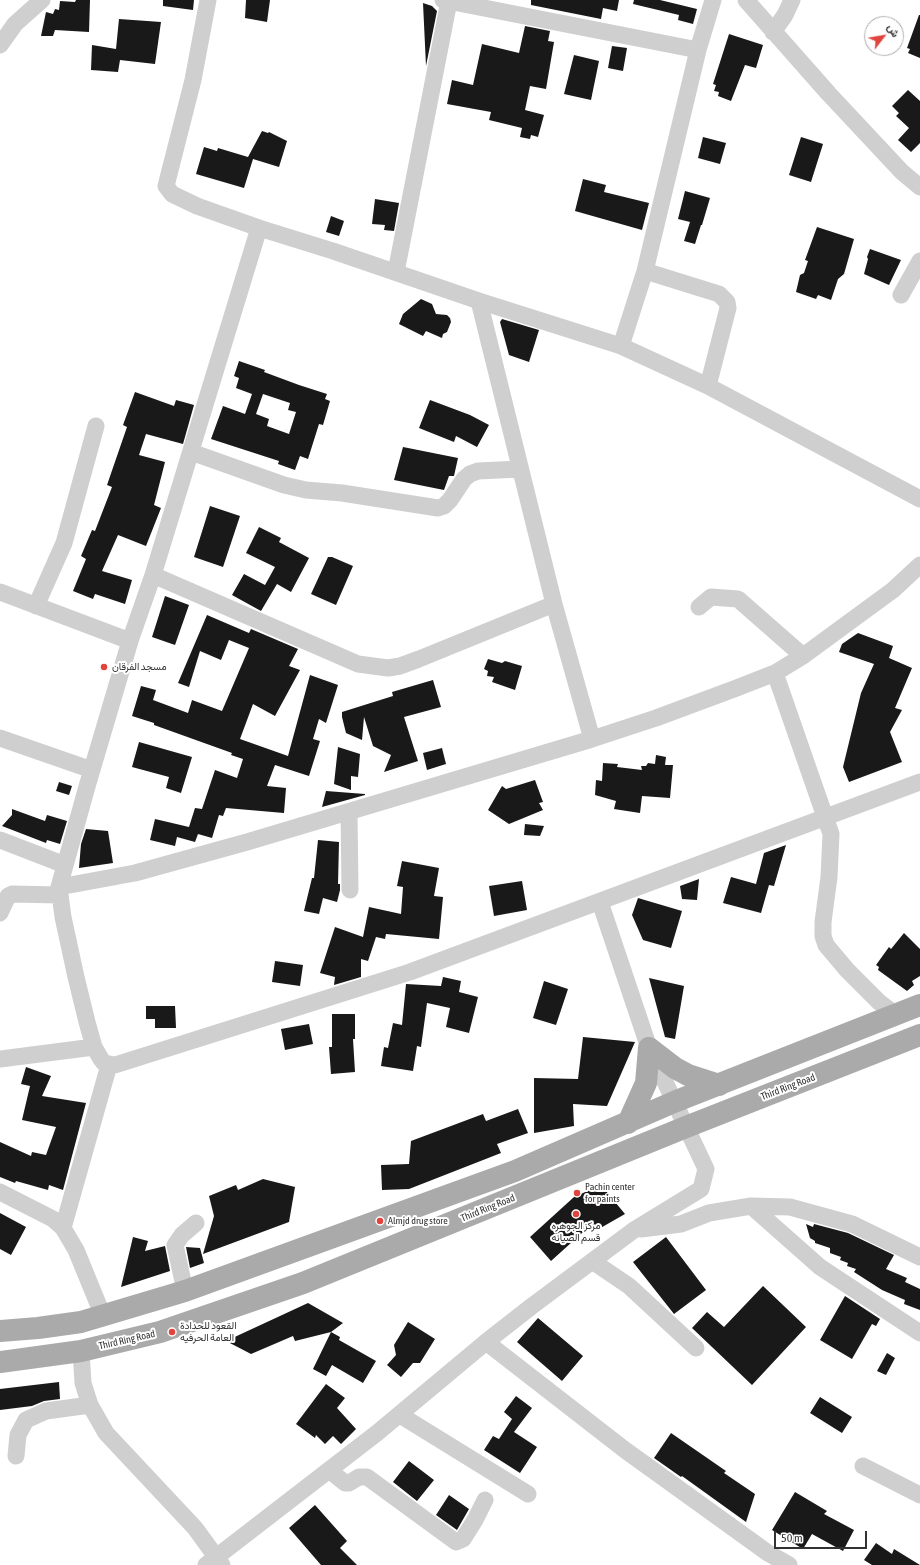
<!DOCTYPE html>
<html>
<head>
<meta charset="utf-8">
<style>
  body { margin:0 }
  #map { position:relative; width:920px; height:1565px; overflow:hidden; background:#fff; font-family:"Asap Condensed",Vazirmatn,sans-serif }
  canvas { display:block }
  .north { position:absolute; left:864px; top:16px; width:40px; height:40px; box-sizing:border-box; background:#fff; border:1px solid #adadad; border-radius:50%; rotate:59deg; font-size:11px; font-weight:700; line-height:16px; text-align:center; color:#323232 }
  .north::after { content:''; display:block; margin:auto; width:14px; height:18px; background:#df453e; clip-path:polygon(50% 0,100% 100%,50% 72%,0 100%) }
  .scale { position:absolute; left:774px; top:1531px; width:93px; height:18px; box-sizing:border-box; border:2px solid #323232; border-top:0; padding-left:5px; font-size:12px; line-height:14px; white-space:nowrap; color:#323232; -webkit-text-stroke:3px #fff; paint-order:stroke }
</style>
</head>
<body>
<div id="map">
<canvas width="920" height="1565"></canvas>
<div class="north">ش</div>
<div class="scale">50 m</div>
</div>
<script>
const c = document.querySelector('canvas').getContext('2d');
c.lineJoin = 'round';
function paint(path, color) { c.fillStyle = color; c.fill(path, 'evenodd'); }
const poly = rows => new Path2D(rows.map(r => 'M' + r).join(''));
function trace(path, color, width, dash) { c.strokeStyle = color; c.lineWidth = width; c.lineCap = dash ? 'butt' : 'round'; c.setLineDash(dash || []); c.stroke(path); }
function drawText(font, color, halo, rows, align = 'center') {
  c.font = font + ' "Asap Condensed",Vazirmatn,sans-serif'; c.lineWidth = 4; c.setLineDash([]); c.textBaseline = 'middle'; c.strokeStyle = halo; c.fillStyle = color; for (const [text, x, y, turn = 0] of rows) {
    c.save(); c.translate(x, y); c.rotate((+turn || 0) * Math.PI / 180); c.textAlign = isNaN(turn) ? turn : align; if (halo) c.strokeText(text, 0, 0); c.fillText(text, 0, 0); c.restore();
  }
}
const building = poly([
  [76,0,90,0,89,32,55,30,53,36,41,36,46,12,53,14,55,9,59,10,60,1,75,2],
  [163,0,194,0,193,10,163,6],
  [246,0,270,0,267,22,245,18],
  [531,0,619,0,617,11,603,8,601,19,531,5],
  [634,0,660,0,697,9,693,24,678,20,679,15,633,4],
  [423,3,432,6,437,11,426,66],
  [919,15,920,15,920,58,908,53,910,49,907,48],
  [119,19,161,22,155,64,120,60,118,72,91,70,92,45,116,49],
  [525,26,550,31,548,41,554,42,546,89,530,86,525,110,544,115,538,137,531,135,530,139,520,137,522,128,489,120,491,112,447,104,452,80,473,85,482,44,519,53],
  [729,34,763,45,756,68,745,65,731,101,718,96,719,92,714,91,716,85,713,84],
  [612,46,627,48,623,71,608,68],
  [574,55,599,61,591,100,564,94],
  [908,90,920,101,920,143,911,152,898,140,909,128,896,116,899,113,892,106],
  [262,131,268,133,269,132,287,141,279,167,253,159,244,188,196,174,204,147,217,151,218,148,248,157],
  [703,137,726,143,720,164,698,158],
  [801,137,823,144,811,182,789,175],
  [583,179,606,185,604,192,649,203,642,230,575,211],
  [685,191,710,198,702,225,701,225,695,244,684,241,690,222,678,219],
  [375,199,399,203,394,231,384,230,385,225,372,224],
  [331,216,344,221,339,236,326,232],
  [817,227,854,239,844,274,838,279,831,300,818,295,816,299,796,292,800,275,804,273,808,261,805,260],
  [870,249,901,260,889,285,864,274,868,259,867,257],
  [421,299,432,304,436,314,447,315,450,318,451,322,447,332,443,334,442,338,426,331,423,336,399,324,403,314],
  [502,319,539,330,529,362,509,355,500,322],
  [239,361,265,370,264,372,299,385,327,394,325,399,330,401,323,425,319,424,308,459,300,456,295,470,278,464,279,461,211,439,223,406,245,414,252,394,236,388,239,378,234,376],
  [263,394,290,403,288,410,296,412,289,434,267,426,269,419,256,414],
  [135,392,174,406,176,400,194,405,183,444,146,434,139,455,165,462,154,505,161,508,146,546,118,535,102,571,132,580,125,604,95,594,93,599,73,591,86,559,81,556,92,530,95,531,112,487,107,485,127,427,123,425],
  [430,400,470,415,489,425,477,447,456,436,454,442,419,428],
  [403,447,458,458,454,476,449,476,444,490,394,480],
  [210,506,240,516,223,567,194,557],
  [259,527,281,538,279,542,309,558,291,592,277,584,261,611,232,595,244,574,265,585,275,567,246,553],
  [328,557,332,557,353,566,336,605,311,594],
  [165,596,189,605,175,645,152,637],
  [207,615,249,633,251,629,298,649,289,666,300,670,275,716,253,704,240,739,288,756,310,675,338,685,326,723,319,719,313,739,320,741,309,776,275,765,267,786,286,788,284,813,226,808,223,816,219,815,212,838,198,834,195,842,177,837,175,846,150,840,155,819,189,827,195,808,202,809,215,770,237,778,243,759,231,755,232,753,154,725,154,723,132,716,141,686,156,690,153,700,188,713,192,700,222,711,249,648,229,640,221,660,200,651,189,687,178,683],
  [858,633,893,646,889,658,912,668,895,708,902,710,890,732,902,762,849,782,843,767,861,693,874,664,839,652,842,644],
  [488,659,502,663,505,661,522,666,515,690,492,682,494,677,487,676,488,671,484,669],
  [433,680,441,707,404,717,418,761,384,772,391,755,373,746,364,717,362,740,346,733,342,717,342,712,393,696,392,692],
  [139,742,192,757,181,793,166,788,169,777,132,767],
  [338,747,360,754,358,777,351,776,351,790,334,784],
  [442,748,446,764,427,770,423,753],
  [656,755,666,757,665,765,673,765,670,798,642,796,640,813,614,809,616,801,595,795,596,780,602,781,603,763,618,764,617,767,642,770,641,766,646,766,648,763,655,764],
  [535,780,543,802,539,803,543,810,509,824,488,810,502,786,506,789],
  [59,782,72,786,69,795,56,791],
  [326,791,365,794,365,795,322,807],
  [12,809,45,821,47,815,67,821,60,844,47,840,46,843,2,826,12,815],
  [525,824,544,826,540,836,524,835],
  [86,829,108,831,113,863,79,868,81,844],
  [318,840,339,842,338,884,340,884,340,890,337,902,323,898,319,914,304,911,312,878,314,878],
  [786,845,774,886,769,885,761,913,723,903,731,877,756,884,764,853],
  [402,861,439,868,434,896,443,897,439,939,386,934,385,939,376,937,368,961,361,959,361,977,334,985,335,977,320,973,335,927,363,937,369,907,401,914,403,887,397,886],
  [699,879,697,900,682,899,680,886],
  [522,881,527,910,494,916,489,886],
  [638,898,682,911,671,948,643,940,632,915],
  [904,933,920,949,920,976,912,981,914,985,907,991,878,970,879,967,876,965,889,947,891,949],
  [275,961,303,965,300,986,272,982],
  [443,977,461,981,459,992,478,997,469,1033,446,1027,450,1008,427,1003,421,1047,417,1046,413,1071,381,1066,384,1047,388,1048,393,1023,402,1025,406,984,441,986],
  [649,978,684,986,675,1039,665,1037],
  [544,981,568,989,556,1025,533,1018],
  [146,1006,175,1006,176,1028,155,1028,155,1019,146,1019],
  [332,1014,355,1014,355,1039,353,1039,355,1072,331,1074,329,1047,332,1047],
  [309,1024,313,1044,285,1050,281,1029],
  [583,1037,635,1042,607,1106,573,1104,574,1126,534,1133,534,1078,578,1079],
  [26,1067,51,1076,42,1096,86,1103,63,1190,49,1185,48,1190,16,1181,15,1183,0,1177,0,1142,31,1156,32,1152,46,1155,56,1127,22,1120,30,1086,21,1084],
  [518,1109,528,1133,497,1144,501,1153,409,1189,382,1190,381,1165,409,1164,411,1141,483,1114,486,1121],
  [263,1179,295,1187,289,1222,203,1254,214,1216,209,1196,236,1185,238,1190],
  [601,1185,625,1214,597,1230,592,1224,551,1261,530,1237,574,1197],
  [0,1213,26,1227,11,1255,0,1249],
  [806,1224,813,1227,814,1224,848,1233,894,1255,886,1269,907,1278,905,1282,920,1289,920,1310,904,1304,905,1300,882,1290,854,1272,856,1269,847,1266,848,1263,840,1260,841,1257,830,1253,830,1248,815,1243,815,1241,810,1238],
  [133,1237,148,1241,145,1251,165,1246,170,1271,121,1287],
  [666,1237,706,1290,674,1314,633,1262],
  [186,1247,200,1248,204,1263,190,1268],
  [763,1286,806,1327,752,1385,692,1328,707,1312,724,1327],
  [845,1296,880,1319,876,1326,872,1324,852,1359,820,1340],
  [308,1303,343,1323,331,1332,295,1341,293,1336,251,1354,226,1341],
  [538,1318,583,1356,562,1381,517,1342],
  [408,1322,435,1339,420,1363,413,1363,401,1377,387,1365,396,1355,394,1345],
  [331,1332,340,1337,339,1340,376,1361,363,1383,332,1365,326,1376,313,1369],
  [887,1353,895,1358,886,1375,877,1371],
  [59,1382,60,1399,44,1401,32,1406,0,1410,0,1389],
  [326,1384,345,1398,337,1408,356,1429,341,1444,333,1436,325,1444,316,1435,315,1438,296,1424],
  [516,1396,532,1408,514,1432,537,1447,520,1473,484,1450,493,1436,499,1439,512,1419,504,1412],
  [820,1397,852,1417,842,1433,810,1413],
  [671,1433,726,1471,724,1473,755,1494,746,1522,682,1476,681,1477,654,1458],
  [409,1461,434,1480,417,1501,393,1482],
  [795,1492,827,1511,824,1514,854,1530,843,1551,812,1534,803,1549,772,1530],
  [449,1495,469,1509,457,1530,436,1515],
  [315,1505,347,1541,340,1548,357,1565,321,1565,289,1528],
  [876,1543,892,1554,894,1549,920,1565,872,1565,864,1560]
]);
const minor = poly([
  [208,0,193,80,166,186,172,194,197,206,259,228,153,575,130,641,88,783,59,887,63,917,76,977,87,1022,94,1047,101,1059,104,1063,115,1065,410,972,920,782],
  [443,0,698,50],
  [746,0,829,94,902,172,920,187],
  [773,32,785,15,792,0],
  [0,45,15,24,42,0],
  [259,228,333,251,479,301,554,604,592,739],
  [645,271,719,294,727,302,728,308,708,386],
  [396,272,449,1],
  [901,295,920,261],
  [479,301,621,346,708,386,920,499],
  [621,346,645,271,698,50,713,0],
  [191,452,284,485,306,490,342,493,438,508,444,506,450,500,464,479,470,474,478,471,520,469],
  [153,575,358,664,388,668,400,666,419,659,554,604],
  [0,592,130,641],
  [36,606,64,543,96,426],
  [699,607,711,597,738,599,803,656],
  [775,673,831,834,829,877,823,922,823,936,826,945,847,970,879,1002,896,1015],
  [0,738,92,770],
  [349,812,350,890],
  [0,840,65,865],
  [59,887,135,873,247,842,592,739,656,718,734,689,775,673,803,656,893,590,920,565],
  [0,913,8,896,12,894,60,895],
  [0,1059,94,1047],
  [0,1192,53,1219,63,1228,76,1250,103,1316],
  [751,1206,820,1267,920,1333],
  [63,1228,109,1065],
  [641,1229,681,1224,709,1213,751,1206,790,1207,852,1224,920,1257],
  [592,1261,629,1286,696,1348],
  [185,1291,175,1245,182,1235,196,1223],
  [486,1342,625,1450,768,1553,789,1565],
  [81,1351,83,1383,90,1405,106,1433,195,1528,222,1565],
  [400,1415,528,1494],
  [16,1456,18,1435,26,1420,46,1411,90,1405],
  [863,1466,920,1495],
  [329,1470,345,1483,349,1483,359,1477,367,1477,456,1542,463,1539,475,1520,485,1500],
  [206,1565,377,1433,486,1342,532,1306,634,1230,701,1189,706,1169,649,1048,600,902]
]);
const major = poly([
  [649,1048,675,1068,688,1075,719,1085],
  [628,1123,646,1083,649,1048],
  [0,1331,38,1328,81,1322,185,1291,515,1171,674,1102,920,1005],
  [0,1362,81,1351,160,1332,303,1283,686,1127,920,1035]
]);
const markers = [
  [104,667,4,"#df453e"],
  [577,1193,4,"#df453e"],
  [576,1214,4,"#df453e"],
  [380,1221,4,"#df453e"],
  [172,1332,4,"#df453e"]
];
const poiNames = [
  ["مسجد الفرقان",112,667],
  ["Pachin center",585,1187],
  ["for paints",585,1199],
  ["Almjd drug store",388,1221],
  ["مركز الجوهره",576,1226,"center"],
  ["قسم الصيانه",576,1238,"center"],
  ["القعود للحدادة",180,1326],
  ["العامة الحرفيه",180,1338]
];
const streetNames = [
  ["Third Ring Road",788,1087,-21],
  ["Third Ring Road",488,1208,-22],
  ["Third Ring Road",127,1340,-13]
];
paint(building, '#191919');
trace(minor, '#cfcfcf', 17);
trace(major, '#aaa', 22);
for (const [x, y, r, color] of markers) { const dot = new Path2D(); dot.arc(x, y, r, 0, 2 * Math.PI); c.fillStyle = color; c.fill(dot); trace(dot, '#fff', 1.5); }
drawText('10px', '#323232', '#fff', poiNames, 'left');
drawText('10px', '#323232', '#fff', streetNames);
</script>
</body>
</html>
